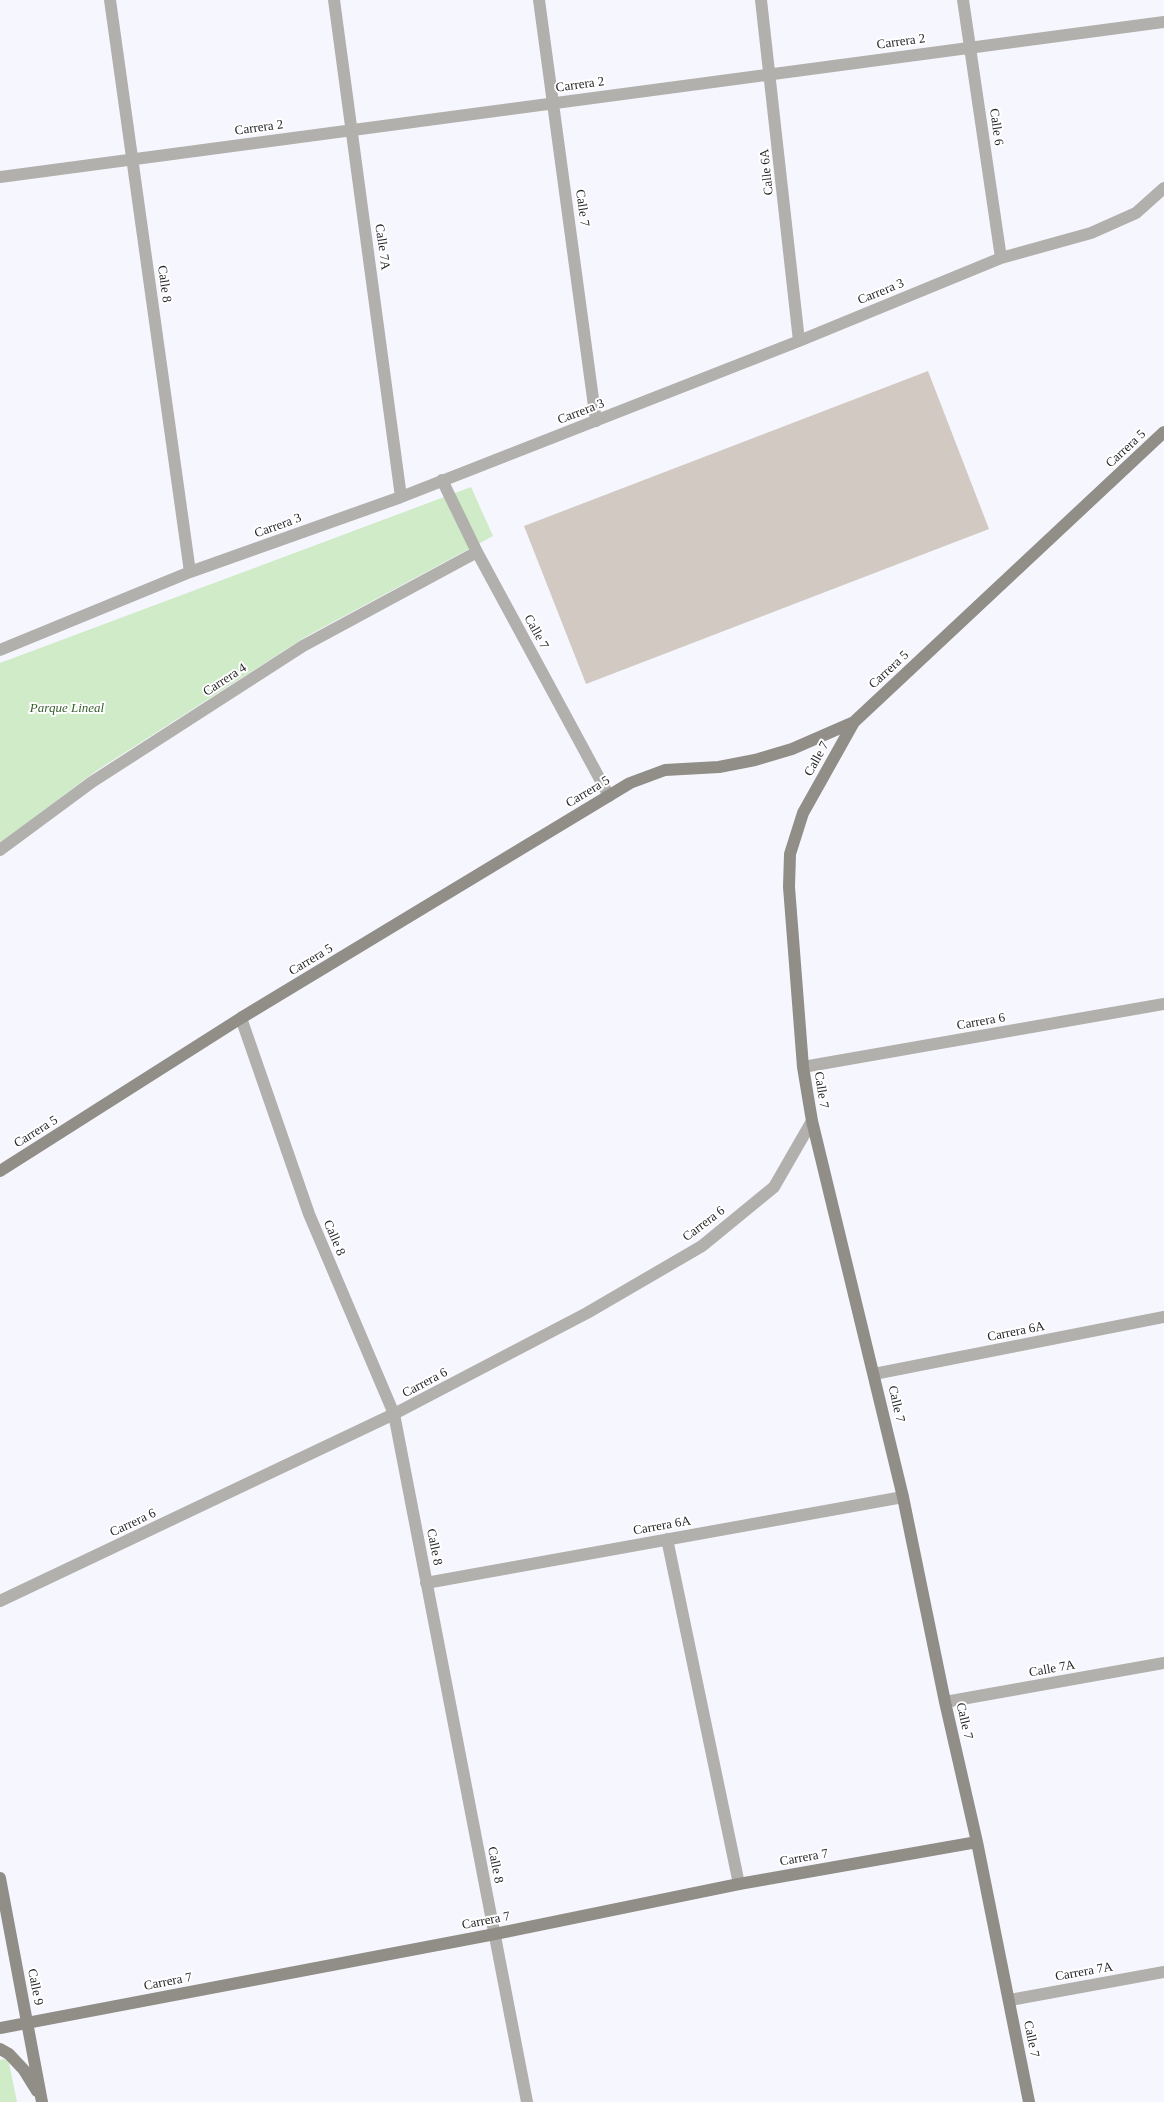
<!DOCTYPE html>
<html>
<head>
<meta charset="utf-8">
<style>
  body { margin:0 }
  canvas { display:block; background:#f6f6fe }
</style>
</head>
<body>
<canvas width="1164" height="2102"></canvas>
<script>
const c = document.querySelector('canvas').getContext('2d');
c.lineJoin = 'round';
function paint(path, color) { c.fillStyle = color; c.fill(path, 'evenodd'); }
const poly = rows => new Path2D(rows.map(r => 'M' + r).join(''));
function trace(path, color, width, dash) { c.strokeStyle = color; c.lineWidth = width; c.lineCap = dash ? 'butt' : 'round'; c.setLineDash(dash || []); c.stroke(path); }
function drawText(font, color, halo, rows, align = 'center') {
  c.font = font + ' "Times New Roman",serif'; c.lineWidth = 4; c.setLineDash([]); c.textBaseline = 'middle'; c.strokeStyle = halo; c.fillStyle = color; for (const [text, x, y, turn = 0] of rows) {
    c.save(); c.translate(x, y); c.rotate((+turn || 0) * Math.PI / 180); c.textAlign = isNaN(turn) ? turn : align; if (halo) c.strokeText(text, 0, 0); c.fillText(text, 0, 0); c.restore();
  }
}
const green = poly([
  [471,487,493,536,307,636,96,771,0,843,0,663],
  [8,2058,17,2102,0,2102,0,2060]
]);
const building = poly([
  [928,371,989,529,586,684,524,526]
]);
const street = poly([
  [110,0,190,572],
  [334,0,401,497],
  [539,0,596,421],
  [761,0,799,341],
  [963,0,1001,258],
  [0,177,1164,22],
  [442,480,477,552,609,796],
  [0,650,190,572,401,497,799,341,1001,258,1091,233,1136,213,1164,188],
  [0,850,92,782,303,646,477,552],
  [241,1018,309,1214,394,1414,527,2102],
  [803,1067,1164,1004],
  [874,1374,1164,1317],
  [667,1539,739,1884],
  [426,1583,903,1497],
  [0,1601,394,1414,587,1313,702,1246,774,1187,812,1121],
  [945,1702,1164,1663],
  [1010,2000,1164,1972]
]);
const secondary = poly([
  [854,722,803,813,790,854,789,887,803,1067,812,1121,903,1497,945,1702,977,1842,1029,2102],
  [0,1171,241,1018,630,783,665,770,719,767,755,760,792,749,854,722,1164,432],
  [0,1878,42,2102],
  [0,2028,495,1934,739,1884,977,1842],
  [0,2049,9,2054,24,2070,37,2091]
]);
const streetNames = [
  ["Carrera 2",901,42,-8],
  ["Carrera 2",580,85,-8],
  ["Calle 6",996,127,82],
  ["Carrera 2",259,128,-8],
  ["Calle 6A",767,172,-96],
  ["Calle 7",582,208,82],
  ["Calle 7A",382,247,82],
  ["Calle 8",164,284,82],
  ["Carrera 3",881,292,-22],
  ["Carrera 3",581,412,-21],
  ["Carrera 5",1126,449,-43],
  ["Carrera 3",278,526,-20],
  ["Calle 7",536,632,61],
  ["Carrera 5",889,670,-43],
  ["Carrera 4",225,680,-33],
  ["Calle 7",817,759,-61],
  ["Carrera 5",588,792,-31],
  ["Carrera 5",311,960,-31],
  ["Carrera 6",981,1022,-10],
  ["Calle 7",821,1090,81],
  ["Carrera 5",36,1132,-32],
  ["Carrera 6",704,1224,-37],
  ["Calle 8",334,1238,67],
  ["Carrera 6A",1016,1332,-11],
  ["Carrera 6",425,1383,-28],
  ["Calle 7",896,1404,77],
  ["Carrera 6",133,1523,-25],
  ["Carrera 6A",662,1526,-10],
  ["Calle 8",434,1547,79],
  ["Calle 7A",1052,1669,-10],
  ["Calle 7",964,1721,77],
  ["Carrera 7",804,1858,-10],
  ["Calle 8",495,1865,79],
  ["Carrera 7",486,1921,-11],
  ["Carrera 7A",1084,1972,-10],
  ["Carrera 7",168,1982,-11],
  ["Calle 9",35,1987,79],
  ["Calle 7",1031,2039,79]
];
const parkNames = [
  ["Parque Lineal",67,709]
];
paint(green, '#cfebc8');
paint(building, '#d2cac2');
trace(street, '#b2b0ac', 12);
trace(secondary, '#918e88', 12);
drawText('13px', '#26262a', '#fff', streetNames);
drawText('italic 13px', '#355d2b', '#fff', parkNames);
</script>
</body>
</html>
